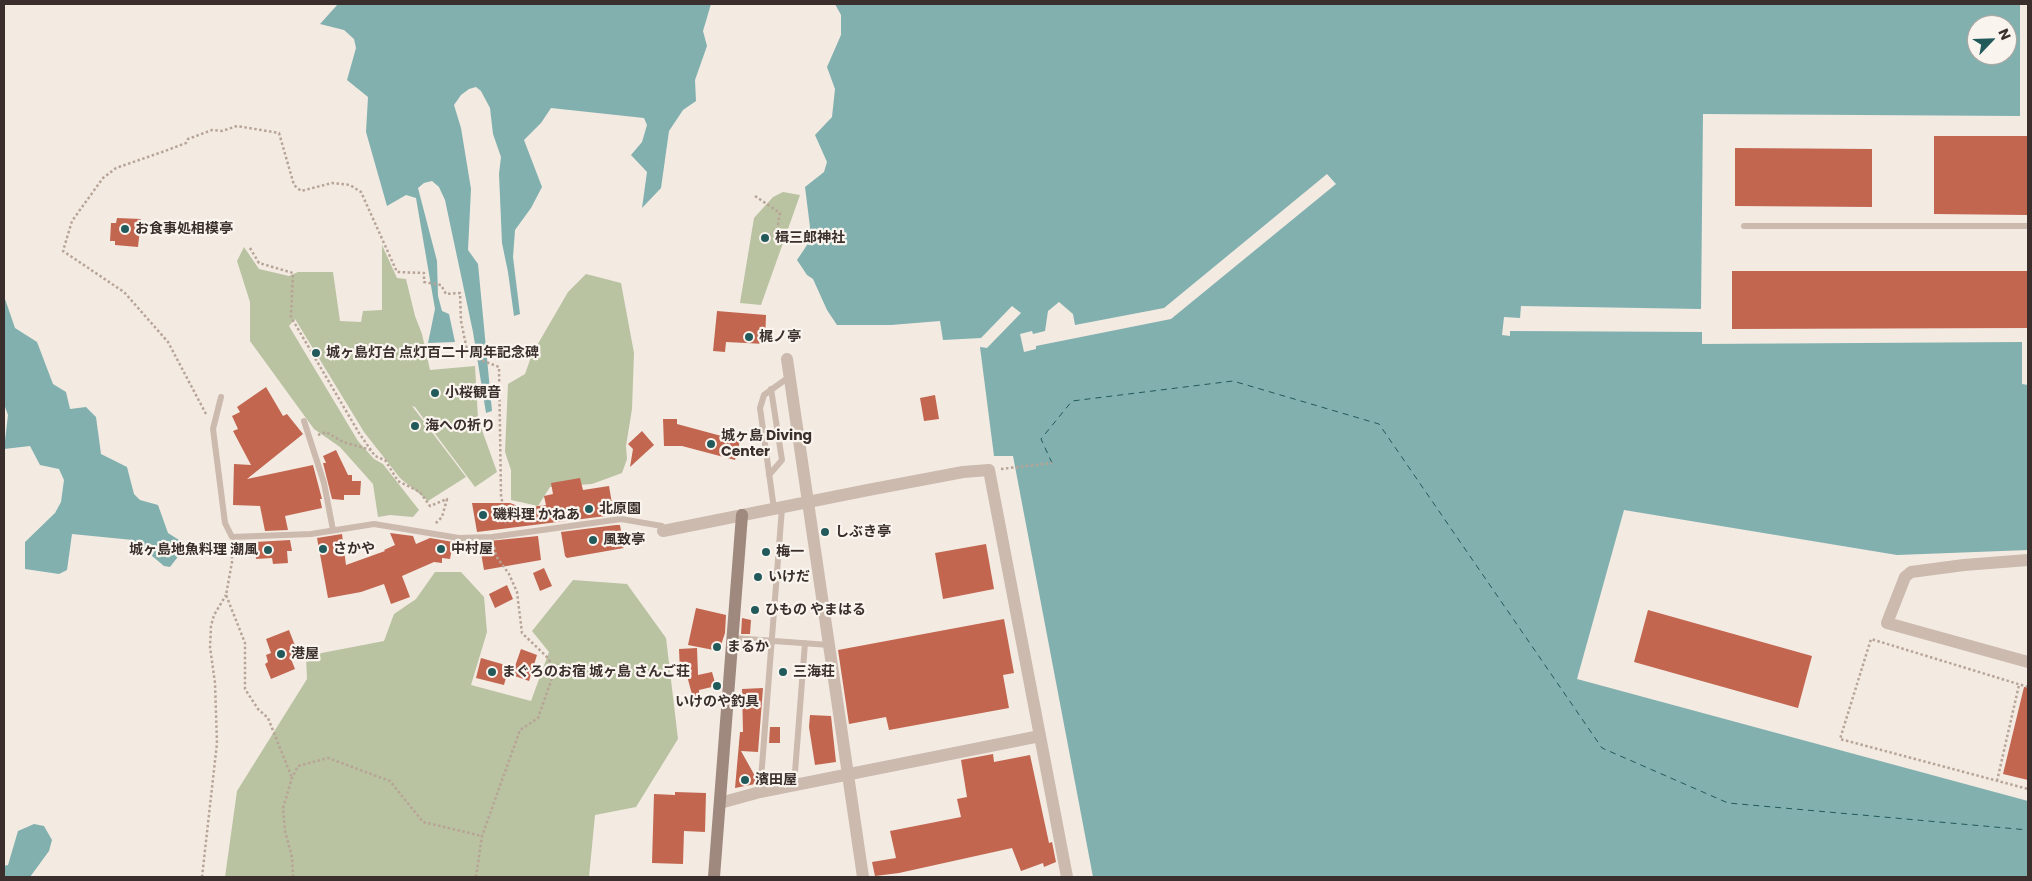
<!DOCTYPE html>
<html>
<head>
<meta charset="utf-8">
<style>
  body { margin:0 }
  #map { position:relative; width:2032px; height:881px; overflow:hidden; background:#f3eae2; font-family:Poppins,sans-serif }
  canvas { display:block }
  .frame { position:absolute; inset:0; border:5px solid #3a2f2c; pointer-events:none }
  .north { position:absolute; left:1967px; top:15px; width:50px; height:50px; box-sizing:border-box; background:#faf4ee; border:1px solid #ada5a0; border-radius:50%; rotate:66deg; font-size:14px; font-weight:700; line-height:20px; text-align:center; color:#3a2f2c }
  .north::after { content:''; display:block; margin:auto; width:18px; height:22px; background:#225a5b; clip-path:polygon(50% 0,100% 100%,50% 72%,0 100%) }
</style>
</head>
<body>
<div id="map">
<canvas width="2032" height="881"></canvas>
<div class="frame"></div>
<div class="north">N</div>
</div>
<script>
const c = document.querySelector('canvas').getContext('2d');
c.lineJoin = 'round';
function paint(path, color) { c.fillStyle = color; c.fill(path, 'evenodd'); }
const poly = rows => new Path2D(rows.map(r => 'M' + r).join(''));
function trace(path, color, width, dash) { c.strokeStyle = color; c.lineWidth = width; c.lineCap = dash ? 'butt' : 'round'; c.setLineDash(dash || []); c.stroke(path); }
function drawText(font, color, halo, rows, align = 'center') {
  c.font = font + ' Poppins,"Noto Sans JP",sans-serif'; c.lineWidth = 4.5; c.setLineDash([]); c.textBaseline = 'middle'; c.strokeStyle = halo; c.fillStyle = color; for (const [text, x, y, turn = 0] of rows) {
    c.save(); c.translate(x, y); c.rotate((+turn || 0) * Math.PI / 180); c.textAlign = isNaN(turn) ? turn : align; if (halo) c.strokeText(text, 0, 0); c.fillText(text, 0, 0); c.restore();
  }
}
const green = poly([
  [783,192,800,195,761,305,740,303,754,218,773,197],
  [382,245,397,278,406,279,415,316,422,334,430,370,475,366,478,419,497,472,475,487,415,407,412,406,466,477,428,501,400,478,364,432,295,319,289,326,358,441,374,459,383,464,419,510,413,517,390,515,378,517,373,484,340,447,314,429,250,341,250,302,237,261,244,247,259,269,289,276,298,272,333,272,340,321,361,322,363,311,382,310],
  [586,274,621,283,634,353,632,409,626,446,627,459,622,473,592,484,550,487,538,506,511,500,511,470,505,452,508,384,525,374,532,354,568,292],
  [435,572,461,572,484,597,487,632,471,685,531,701,549,652,532,631,573,580,627,584,666,638,678,739,636,807,595,815,589,877,225,877,237,791,307,679,306,656,384,641,394,614,416,599]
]);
const water = poly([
  [338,4,711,4,703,31,707,46,695,80,696,101,683,110,669,131,661,188,642,208,647,172,631,155,642,142,647,125,644,118,551,108,541,123,524,140,542,187,531,208,515,230,513,257,520,314,514,316,508,272,502,243,499,174,501,157,493,134,490,108,481,91,476,87,469,89,461,95,454,105,461,128,471,189,468,250,478,264,492,411,486,413,473,332,445,200,439,187,432,181,424,183,418,188,437,261,438,296,442,311,449,314,455,342,428,343,435,309,416,198,406,195,387,206,366,132,368,97,347,80,356,48,354,39,344,30,320,24],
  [835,4,2020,4,2020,116,1703,114,1701,309,1521,306,1520,318,1504,317,1502,335,1510,336,1510,331,1702,332,1702,344,2022,342,2022,384,2028,385,2028,550,1897,555,1624,510,1577,679,2028,801,2028,877,1093,877,1013,456,994,456,980,347,987,348,1021,313,1012,306,981,338,943,340,940,321,891,325,837,325,827,310,813,279,807,275,797,260,807,245,810,227,805,187,824,172,827,162,815,135,832,117,835,89,827,67,841,35,841,15],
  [1977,25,2007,25,2007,55,1977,55],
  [4,296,15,328,37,342,53,384,66,392,70,409,86,407,96,417,101,454,127,467,134,494,140,500,158,505,168,533,187,545,170,567,164,566,133,540,72,534,67,570,59,574,25,569,25,542,55,513,61,502,64,480,59,469,40,465,30,446,4,449,8,415,4,404],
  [34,824,44,826,52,840,49,851,30,877,4,877,4,866,8,865,18,831]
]);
const pier = poly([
  [1327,174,1336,184,1171,319,1036,346,1036,349,1024,352,1020,334,1032,331,1033,334,1045,331,1048,311,1059,302,1073,314,1075,325,1164,308]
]);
const ferry = poly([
  [1052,463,1041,439,1072,401,1233,381,1379,424,1602,748,1728,803,2028,830]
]);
const building = poly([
  [1934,136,2028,136,2028,215,1934,214],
  [1735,148,1872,149,1872,207,1735,206],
  [117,218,141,219,138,247,115,245,115,241,110,241,111,223,116,223],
  [1732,271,2028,271,2028,328,1732,329],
  [717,311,766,315,765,344,726,342,725,352,713,351],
  [266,387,283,416,287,414,303,434,247,479,313,465,322,499,320,499,322,508,285,516,288,530,265,531,260,506,233,505,234,464,251,465,233,431,238,429,232,416,240,412,237,407],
  [935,395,939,419,924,421,920,398],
  [663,419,677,419,677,424,740,441,735,460,682,446,664,446],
  [642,431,654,445,630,467,633,449,628,444],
  [336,450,348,475,352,475,352,481,361,481,360,495,344,495,344,500,332,499,323,463,326,463,323,456],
  [580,478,583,490,609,486,614,515,477,532,472,503,510,503,523,508,546,505,544,496,553,494,551,483],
  [616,525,620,525,624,548,567,558,565,556,561,532],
  [390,533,413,536,416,544,430,538,453,542,450,559,442,558,442,563,434,562,402,576,410,597,391,604,384,584,361,592,328,598,317,538,342,534,346,565,385,551,384,550,395,545],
  [538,536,541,560,484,570,479,542],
  [290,540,292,551,287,551,288,563,273,564,272,558,256,559,255,542],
  [986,544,994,589,943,599,935,553],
  [544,568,552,586,540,591,533,573],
  [507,585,513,599,495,608,489,594],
  [696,608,726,615,725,633,719,651,688,645],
  [1648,610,1812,656,1798,708,1634,662],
  [742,618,751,620,750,634,741,634],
  [1004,619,1014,673,1003,675,1009,708,889,730,886,717,849,724,838,650],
  [289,630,299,656,291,659,295,669,271,679,265,664,268,662,266,655,271,653,266,639],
  [697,648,698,675,712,672,716,686,699,690,699,702,694,702,686,672,680,672,679,649],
  [521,649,537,655,529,681,512,675],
  [481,658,509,666,504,685,476,678],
  [2024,687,2028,687,2028,780,2003,774],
  [763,688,758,752,741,751,755,776,755,784,735,788,740,732,743,732,742,689],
  [810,715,831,716,836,762,815,765,809,727],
  [770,727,780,727,780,743,769,743],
  [993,754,994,762,1030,755,1049,843,1052,842,1056,862,1044,867,1043,863,1021,871,1012,848,899,873,875,876,872,862,896,858,890,831,961,817,957,799,967,797,961,760],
  [675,792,706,793,705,832,684,831,683,864,652,863,654,794,675,795]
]);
const path = poly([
  [755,196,780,213,777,230,769,236],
  [250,248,259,263,293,273,291,317,359,433,375,456,385,460,398,481,420,492,430,506,447,499,442,517,435,524],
  [206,414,168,342,124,292,63,251,72,221,103,178,116,168,165,151,186,143,188,139,212,130,222,131,237,126,279,133,294,185,301,191,332,183,350,185,361,192,397,272,424,273,424,282,441,285,446,294,460,293,461,321,468,355,499,367,501,495,506,524],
  [318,435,326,432,343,442,371,450],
  [1001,469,1052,463],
  [232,546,232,562,226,595,245,643,245,689,258,709,268,718,292,778],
  [2028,687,1871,639,1840,739,2028,789],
  [1997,781,2019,685],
  [202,877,217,743,215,683,210,647,211,626,214,615,226,595],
  [293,877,292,857,285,831,283,808,292,778,298,766,328,758,390,781,423,822,482,836],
  [476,877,482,836,520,730,538,718,552,678,553,667,548,658,522,633,517,592,509,574,496,556,494,546]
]);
const lane = poly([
  [1744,226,2028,226],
  [221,397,213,429,225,523,232,537,311,534,374,524,459,538,492,537,621,519,662,526,663,531],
  [304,421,324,483,333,530],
  [769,475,782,460,771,389],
  [774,509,760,408,764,395,789,377],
  [733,638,829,645],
  [794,785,805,643],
  [760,792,782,508]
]);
const street = poly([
  [787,359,863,877],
  [663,531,868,490,963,472,989,470,1067,877],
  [2028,560,1964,565,1911,572,1905,577,1887,623,2028,662],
  [720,803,760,792,1040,736]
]);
const secondary = poly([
  [714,877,742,515]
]);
const markers = [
  [125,229,5,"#225a5b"],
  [765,238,5,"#225a5b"],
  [749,337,5,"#225a5b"],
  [316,353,5,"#225a5b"],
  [435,393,5,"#225a5b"],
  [415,426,5,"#225a5b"],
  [711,444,5,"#225a5b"],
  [589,509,5,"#225a5b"],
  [483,515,5,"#225a5b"],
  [825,532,5,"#225a5b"],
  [593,540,5,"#225a5b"],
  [323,549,5,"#225a5b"],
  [441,549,5,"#225a5b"],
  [268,550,5,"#225a5b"],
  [766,552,5,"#225a5b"],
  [758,577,5,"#225a5b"],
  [755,610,5,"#225a5b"],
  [717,647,5,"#225a5b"],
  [281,654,5,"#225a5b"],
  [492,672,5,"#225a5b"],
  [783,672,5,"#225a5b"],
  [717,686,5,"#225a5b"],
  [745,780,5,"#225a5b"]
];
const poiNames = [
  ["お食事処相模亭",135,229],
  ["楫三郎神社",775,238],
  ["梶ノ亭",759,337],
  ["城ヶ島灯台 点灯百二十周年記念碑",326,353],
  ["小桜観音",445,393],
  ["海への祈り",425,426],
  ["城ヶ島 Diving",721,436],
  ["Center",721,452],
  ["北原園",599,509],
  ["磯料理 かねあ",493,515],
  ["しぶき亭",835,532],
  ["風致亭",603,540],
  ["さかや",333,549],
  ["中村屋",451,549],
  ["城ヶ島地魚料理 潮風",258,550,"right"],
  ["梅一",776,552],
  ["いけだ",768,577],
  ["ひもの やまはる",765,610],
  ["まるか",727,647],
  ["港屋",291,654],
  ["まぐろのお宿 城ヶ島 さんご荘",502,672],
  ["三海荘",793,672],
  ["いけのや釣具",717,702,"center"],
  ["濱田屋",755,780]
];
paint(green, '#b9c2a1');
paint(water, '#81b0af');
paint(pier, '#f3eae2');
trace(ferry, '#225a5b', 1, [6, 5]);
paint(building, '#c26650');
trace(path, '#b7a497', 2.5, [2.5, 2.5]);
trace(lane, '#cbbaad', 6);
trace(street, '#cbbaad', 12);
trace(secondary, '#9f897e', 12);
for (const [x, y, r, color] of markers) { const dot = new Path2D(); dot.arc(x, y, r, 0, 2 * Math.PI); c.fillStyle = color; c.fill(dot); trace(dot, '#faf4ee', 2); }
drawText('bold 14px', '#3a2f2c', '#faf4ee', poiNames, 'left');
</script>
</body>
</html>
